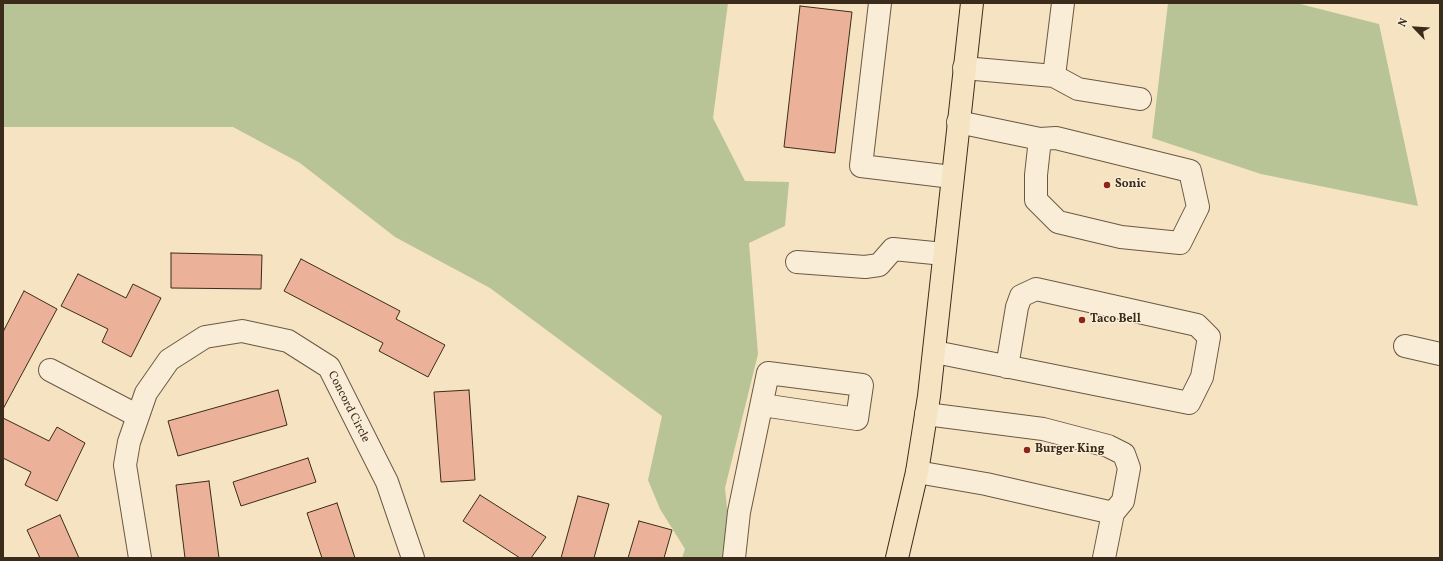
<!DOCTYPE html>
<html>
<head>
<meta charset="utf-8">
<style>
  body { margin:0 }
  #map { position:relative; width:1443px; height:561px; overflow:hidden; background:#f6e3c1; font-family:Vollkorn,serif }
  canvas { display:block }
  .frame { position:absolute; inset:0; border:4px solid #3b2b1a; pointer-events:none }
  .north { position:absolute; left:1395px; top:8px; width:40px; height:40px; -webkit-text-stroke:3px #f9edd7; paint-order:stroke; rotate:295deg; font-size:11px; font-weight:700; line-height:16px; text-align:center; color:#3b2b1a }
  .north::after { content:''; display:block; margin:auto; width:14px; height:18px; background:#3b2b1a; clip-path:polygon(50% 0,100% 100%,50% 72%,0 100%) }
</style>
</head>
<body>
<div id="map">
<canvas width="1443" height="561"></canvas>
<div class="frame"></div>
<div class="north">N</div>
</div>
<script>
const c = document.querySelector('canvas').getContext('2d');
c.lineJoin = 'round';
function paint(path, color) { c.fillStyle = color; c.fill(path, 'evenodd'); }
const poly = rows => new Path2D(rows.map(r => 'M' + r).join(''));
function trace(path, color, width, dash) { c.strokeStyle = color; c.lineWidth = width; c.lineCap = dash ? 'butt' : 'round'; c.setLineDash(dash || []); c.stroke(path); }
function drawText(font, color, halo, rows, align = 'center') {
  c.font = font + ' Vollkorn,serif'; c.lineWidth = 3; c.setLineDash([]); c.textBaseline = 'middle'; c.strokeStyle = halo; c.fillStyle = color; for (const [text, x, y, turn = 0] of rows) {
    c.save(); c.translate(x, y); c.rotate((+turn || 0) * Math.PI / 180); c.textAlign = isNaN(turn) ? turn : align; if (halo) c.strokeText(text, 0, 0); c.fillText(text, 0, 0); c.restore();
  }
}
const green = poly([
  [3,3,728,3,713,118,745,181,789,182,785,226,749,243,758,354,725,488,732,558,682,558,685,549,660,509,648,480,662,416,490,288,395,237,300,163,233,127,3,127],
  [1168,3,1296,3,1379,24,1418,206,1261,174,1152,138]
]);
const building = poly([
  [800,6,852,12,835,153,784,147,800,6],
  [171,253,262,255,261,289,171,288,171,253],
  [301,259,400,311,396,319,445,345,428,377,379,351,383,343,284,291,301,259],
  [78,274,126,298,133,284,161,298,131,357,102,342,108,329,61,306,78,274],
  [24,291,57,309,3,409,3,332,24,291],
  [278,390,287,425,178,456,168,421,278,390],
  [469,390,475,480,441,482,434,392,469,390],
  [3,418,49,441,57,427,85,443,57,501,25,485,31,472,3,458,3,418],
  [308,458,316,482,241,506,233,482,308,458],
  [209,481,219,558,185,558,176,485,209,481],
  [480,495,546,537,531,558,520,558,463,521,480,495],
  [578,496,609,504,594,558,561,558,578,496],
  [337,503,355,558,322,558,307,513,337,503],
  [60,515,79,558,40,558,27,530,60,515],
  [639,521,672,530,664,558,628,558,639,521]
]);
const minor = poly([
  [880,3,861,166,952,177],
  [964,68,1054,76,1063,3],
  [1054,76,1078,89,1140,99],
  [958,122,1040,139,1056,138,1190,171,1198,207,1180,243,1121,237,1058,222,1036,200,1036,175,1040,139],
  [797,262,865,267,879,265,893,249,944,254],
  [1405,346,1440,354],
  [935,352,1189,403,1202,377,1209,337,1197,325,1036,289,1021,296,1017,307,1007,367],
  [50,370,138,416],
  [917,472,986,484,1113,513,1123,501,1129,468,1124,454,1108,446,1043,429,926,414],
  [140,558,125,465,129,442,146,393,169,360,205,337,242,331,288,341,329,367,387,482,413,558],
  [734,558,739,512,768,373,862,385,857,419,762,405],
  [1104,558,1113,513]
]);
const highway = poly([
  [897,558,917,472,929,396,972,3]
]);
const markers = [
  [1107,185,4,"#8f2418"],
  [1082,320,4,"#8f2418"],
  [1027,450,4,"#8f2418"]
];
const poiNames = [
  ["Sonic",1115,185],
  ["Taco Bell",1090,320],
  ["Burger King",1035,450]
];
const streetNames = [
  ["Concord Circle",348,407,63]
];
paint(green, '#b9c496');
paint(building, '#ebb299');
trace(building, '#3b2b1a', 1);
trace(minor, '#6a5944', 24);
trace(highway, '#3b2b1a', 24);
trace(minor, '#f9edd7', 22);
trace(highway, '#f6e3c1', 22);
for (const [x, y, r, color] of markers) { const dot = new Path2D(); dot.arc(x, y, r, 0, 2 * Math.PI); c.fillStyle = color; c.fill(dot); trace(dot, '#f9edd7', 1.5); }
drawText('bold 12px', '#3b2b1a', '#f9edd7', poiNames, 'left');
drawText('12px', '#3b2b1a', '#f9edd7', streetNames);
</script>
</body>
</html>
